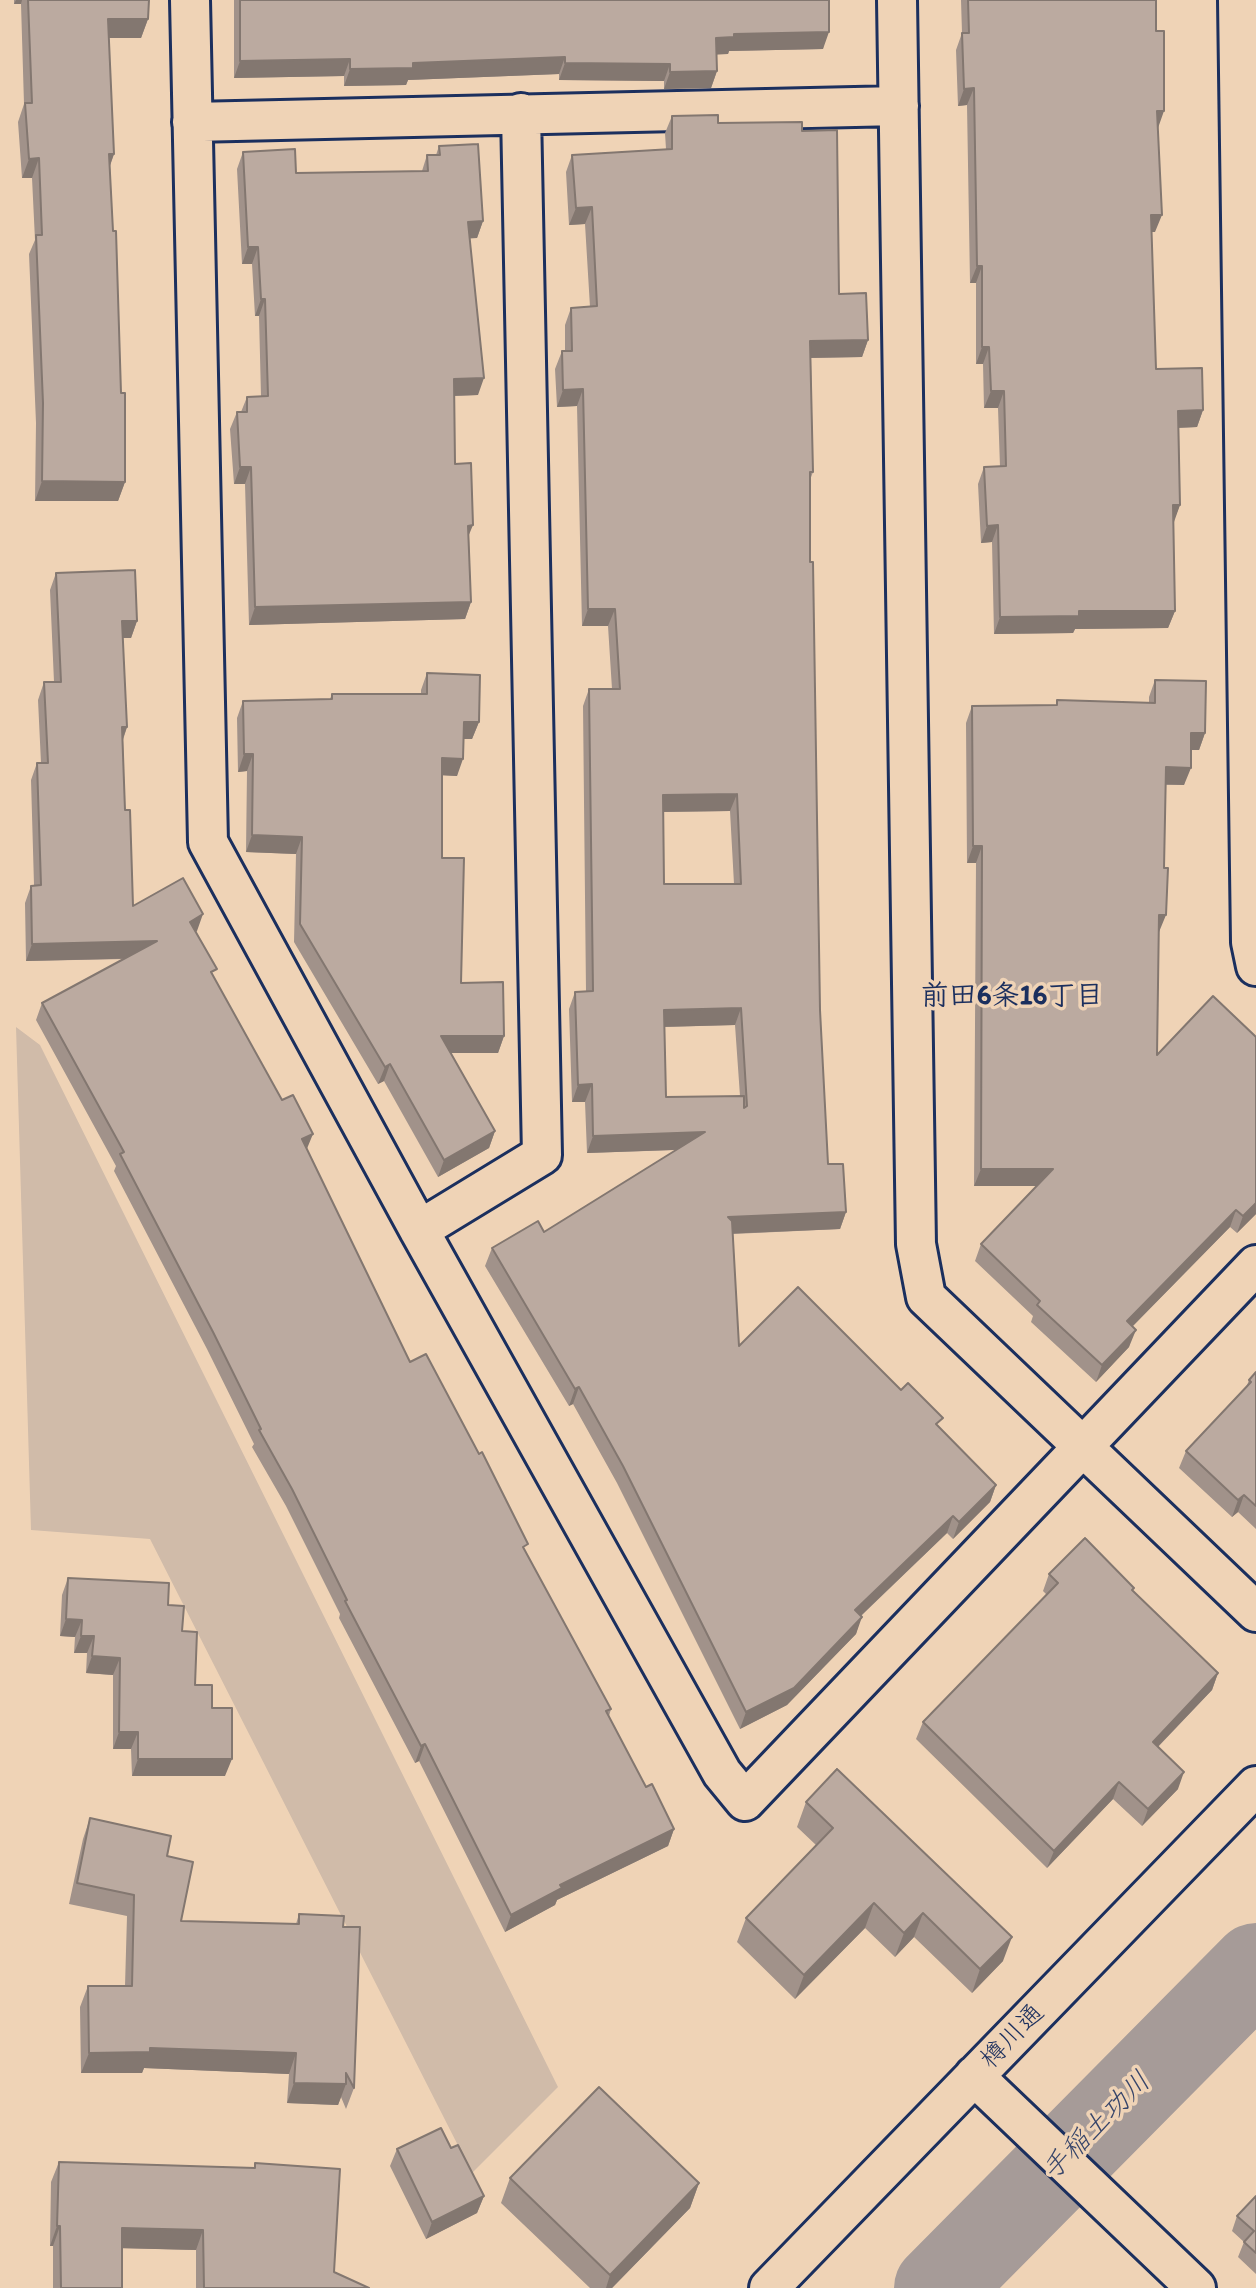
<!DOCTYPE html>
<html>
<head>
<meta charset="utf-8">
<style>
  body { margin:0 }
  canvas { display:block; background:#efd3b6 }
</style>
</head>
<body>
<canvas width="1256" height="2288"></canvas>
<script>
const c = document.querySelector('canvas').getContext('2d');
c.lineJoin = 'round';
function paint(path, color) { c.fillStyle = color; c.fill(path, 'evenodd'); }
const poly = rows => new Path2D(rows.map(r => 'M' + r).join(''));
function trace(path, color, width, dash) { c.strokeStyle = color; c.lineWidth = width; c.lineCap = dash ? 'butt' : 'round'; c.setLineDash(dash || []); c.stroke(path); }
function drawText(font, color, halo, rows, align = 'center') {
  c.font = font + ' Itim,"Klee One",sans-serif'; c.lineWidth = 7; c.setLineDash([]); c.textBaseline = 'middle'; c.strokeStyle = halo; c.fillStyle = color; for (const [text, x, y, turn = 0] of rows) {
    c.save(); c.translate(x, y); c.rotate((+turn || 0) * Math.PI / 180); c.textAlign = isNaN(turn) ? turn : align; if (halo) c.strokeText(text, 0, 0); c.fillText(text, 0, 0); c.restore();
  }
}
const green = poly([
  [16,1027,40,1045,558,2087,472,2173,150,1539,31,1530]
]);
const river = poly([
  [938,2288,1256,1967]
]);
const minor = poly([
  [190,0,208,842,419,1230,722,1773,745,1801,1256,1265],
  [897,0,916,1244,926,1297,1256,1612],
  [1238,0,1251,942,1256,966],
  [192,122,899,106],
  [419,1230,542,1155,521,113],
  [974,2076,1196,2288],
  [769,2288,1256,1786]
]);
const wall = poly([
  [14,0,149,0,148,19,141,38,109,38,114,154,110,166,125,482,118,501,35,501,36,423,29,254,35,240,32,178,22,178,18,122,24,104,21,4,14,4],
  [234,0,829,0,823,49,729,51,728,54,717,54,717,71,711,88,664,89,664,81,559,80,559,74,408,80,406,85,344,86,344,76,234,78],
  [961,0,1156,0,1158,128,1155,232,1151,232,1156,369,1203,410,1197,427,1179,428,1180,505,1173,522,1175,611,1168,628,1075,629,1073,633,994,634,992,542,981,543,978,484,984,467,1000,467,998,408,984,408,983,364,976,364,976,283,970,283,967,105,958,106,956,50,962,33],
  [672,116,718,123,802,131,839,294,868,340,862,357,811,358,813,472,810,480,810,562,820,1010,828,1164,846,1212,840,1229,733,1234,739,1346,901,1390,996,1485,990,1502,953,1539,947,1533,861,1616,856,1634,787,1705,740,1729,617,1483,573,1404,569,1406,485,1266,492,1248,544,1232,676,1150,587,1153,585,1102,572,1102,569,1009,575,992,586,992,583,706,589,689,612,689,608,626,582,626,577,406,557,407,555,369,562,351,565,351,565,325,571,308,590,307,585,224,569,225,566,172,572,155,666,149,665,133],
  [730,811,734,884,664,884,663,812],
  [735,1025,740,1096,666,1097,664,1027],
  [439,146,483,221,477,238,470,238,478,395,455,396,455,464,469,537,471,602,465,619,249,625,245,484,234,484,230,429,237,412,241,412,247,397,261,396,259,316,255,316,252,264,242,264,237,169,243,152,296,173,422,171,427,155,436,155],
  [56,573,137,621,131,638,123,638,127,727,123,740,125,810,133,906,197,931,196,932,214,977,307,1149,410,1362,525,1551,611,1709,609,1716,646,1787,674,1829,668,1846,557,1900,555,1905,505,1932,419,1761,415,1763,339,1618,340,1614,286,1506,252,1447,254,1444,207,1349,114,1171,116,1166,36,1020,42,1003,125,959,26,961,25,903,31,886,34,885,31,780,37,763,41,763,38,700,44,682,54,682,50,590],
  [427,673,479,722,472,739,463,739,457,776,442,775,442,858,461,983,504,1036,498,1053,451,1053,495,1131,489,1148,438,1177,384,1081,378,1084,294,942,296,854,246,852,247,771,238,772,237,718,243,701,330,699,332,694,421,694,421,690],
  [1155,680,1205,733,1199,750,1191,750,1184,785,1166,785,1159,932,1157,1055,1256,1214,1237,1233,1230,1227,1132,1327,1129,1347,1096,1382,1031,1322,1033,1316,975,1261,981,1244,1036,1186,974,1186,976,863,967,863,966,723,972,706,1056,705,1057,700,1149,703,1149,697],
  [1256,1372,1256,1529,1238,1512,1232,1517,1179,1468,1186,1451,1246,1388,1249,1380],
  [1049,1574,1133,1591,1218,1673,1212,1690,1158,1747,1178,1789,1142,1826,1113,1799,1047,1868,916,1739,923,1722,1047,1595,1043,1591],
  [68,1578,168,1605,182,1631,195,1685,212,1708,225,1776,132,1776,131,1749,113,1749,113,1675,86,1673,87,1653,74,1653,75,1637,60,1636,62,1595],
  [806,1802,1003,1961,972,1993,914,1937,895,1957,865,1928,795,1999,737,1942,746,1918,816,1845,797,1827],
  [90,1818,167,1856,181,1921,296,1924,299,1914,343,1927,354,2088,346,2109,341,2097,338,2105,287,2103,289,2074,144,2068,142,2073,81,2073,80,2007,88,1986,125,1986,127,1916,69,1904,83,1839],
  [451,2148,484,2196,477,2213,426,2239,390,2166,397,2149],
  [59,2162,254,2168,255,2163,334,2272,369,2288,196,2288,196,2250,122,2248,122,2288,53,2288,53,2246,50,2246,51,2182],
  [510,2178,699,2183,690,2208,612,2288,590,2288,501,2203],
  [1256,2196,1256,2274,1238,2257,1244,2242,1232,2231,1237,2216]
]);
const shadedWall = poly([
  [16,0,22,0,21,4,14,4],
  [108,19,148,19,141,38,101,38],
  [829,32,823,49,729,51,728,54,710,55,716,38,734,34],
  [565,57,559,74,408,80,406,85,344,86,350,69,413,63],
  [350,59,344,76,234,78,240,61],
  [565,63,670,64,664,81,559,80],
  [717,71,711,88,664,89,670,72],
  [974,88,967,105,958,106,964,89],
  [1157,111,1164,111,1158,128],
  [109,154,114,154,107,173],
  [39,158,32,178,22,178,29,159],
  [592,207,585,224,569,225,576,208],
  [1151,215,1162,215,1155,232,1144,232],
  [483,221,477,238,462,239,468,222],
  [248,247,258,247,252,264,242,264],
  [977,266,982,266,976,283,970,283],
  [261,299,265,299,259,316,255,316],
  [868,340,862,357,804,358,810,341],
  [982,347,989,347,983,364,976,364],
  [484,378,478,395,448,396,454,379],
  [583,389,577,406,557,407,563,390],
  [991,391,1004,391,998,408,984,408],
  [1203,410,1197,427,1172,428,1178,411],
  [240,467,251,467,245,484,234,484],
  [42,481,125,482,118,501,35,501],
  [1173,505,1180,505,1174,522,1167,522],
  [473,525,466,542,468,526],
  [998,525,992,542,981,543,987,526],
  [471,602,465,619,249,625,255,607],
  [588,609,615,609,608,626,582,626],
  [1079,611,1175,611,1168,628,1075,629,1073,633,994,634,1000,617],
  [122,621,137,621,131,638,116,638],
  [464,722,479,722,472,739,457,739],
  [122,727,127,727,121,744],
  [1191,733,1205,733,1199,750,1185,750],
  [244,754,253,754,247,771,238,772],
  [442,758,463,759,457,776,436,775],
  [1166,767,1191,768,1184,785,1160,784],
  [737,794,730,811,656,812,663,795],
  [252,835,302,837,296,854,246,852],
  [973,846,982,846,976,863,967,863],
  [203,914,197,931,184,939,190,922],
  [1159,915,1166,915,1159,932],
  [157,941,151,958,26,961,32,944],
  [741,1008,735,1025,658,1027,664,1010],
  [441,1036,504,1036,498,1053,435,1053],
  [390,1064,384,1081,378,1084,385,1067],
  [592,1084,585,1102,572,1102,578,1085],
  [495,1131,489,1148,438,1177,444,1160],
  [705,1132,699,1149,587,1153,593,1136],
  [313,1134,306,1151,302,1139],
  [981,1169,1053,1169,1046,1186,974,1186],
  [1256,1203,1256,1214,1237,1233,1243,1216],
  [1236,1210,1230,1227,1121,1338,1127,1321],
  [846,1212,840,1229,722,1234,728,1217],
  [1136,1330,1129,1347,1096,1382,1102,1365],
  [579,1387,573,1404,569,1406,575,1389],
  [996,1485,990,1502,953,1539,959,1522],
  [1244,1495,1238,1512,1232,1517,1238,1500],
  [953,1516,947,1533,849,1627,855,1610],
  [862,1617,856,1634,787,1705,740,1729,746,1712],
  [66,1619,82,1620,75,1637,60,1636],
  [81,1636,94,1636,87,1653,74,1653],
  [92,1656,120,1658,113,1675,86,1673],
  [1218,1673,1212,1690,1146,1759,1153,1742],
  [119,1732,138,1732,131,1749,113,1749],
  [425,1744,419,1761,415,1763,421,1746],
  [138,1759,232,1759,225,1776,132,1776],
  [1184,1772,1178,1789,1142,1826,1148,1809],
  [1119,1782,1113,1799,1047,1868,1054,1851],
  [674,1829,668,1846,557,1900,555,1905,505,1932,511,1915,560,1885],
  [874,1903,865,1928,795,1999,804,1975],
  [923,1913,914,1937,895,1957,904,1933],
  [1012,1937,1003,1961,972,1993,980,1969],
  [150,2048,296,2053,289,2074,144,2068,142,2073,81,2073,89,2053],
  [294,2083,346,2084,338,2105,287,2103],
  [699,2183,690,2208,612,2288,606,2288,610,2275],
  [484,2196,477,2213,426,2239,432,2222],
  [57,2226,60,2226,53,2246,50,2246],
  [122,2228,203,2230,196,2250,114,2248]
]);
const building = poly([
  [28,0,149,0,148,19,108,19,114,154,109,154,113,231,116,231,121,393,125,393,125,482,42,481,43,403,36,235,42,235,39,158,29,159,25,103,32,103,28,0],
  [240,0,829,0,829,32,734,34,734,37,716,38,717,71,670,72,670,64,565,63,565,57,413,63,413,68,350,69,350,59,240,61,240,0],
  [968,0,1156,0,1156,31,1164,31,1164,111,1157,111,1162,215,1151,215,1156,369,1202,368,1203,410,1178,411,1180,505,1173,505,1175,611,1079,611,1079,616,1000,617,998,525,987,526,984,467,1006,466,1004,391,991,391,989,347,982,347,982,266,977,266,974,88,964,89,962,33,969,33,968,0],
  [718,115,718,123,802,122,802,131,837,130,839,294,866,293,868,340,810,341,813,472,810,472,810,562,813,562,820,1010,828,1164,843,1164,846,1212,728,1217,732,1221,739,1346,798,1287,901,1390,908,1383,943,1418,936,1424,996,1485,959,1522,953,1516,855,1610,862,1617,794,1688,746,1712,623,1466,579,1387,575,1389,492,1248,538,1221,544,1232,705,1132,593,1136,592,1084,578,1085,575,992,593,991,589,689,620,689,615,609,588,609,583,389,563,390,562,351,572,351,571,308,597,306,592,207,576,208,572,155,672,149,672,116,718,115],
  [737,794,741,884,664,884,663,795,737,794],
  [741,1008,747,1106,744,1108,744,1096,666,1097,664,1010,741,1008],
  [478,144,483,221,468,222,484,378,454,379,455,464,471,463,473,525,468,526,471,602,255,607,251,467,240,467,237,412,247,412,247,397,268,396,265,299,261,299,258,247,248,247,243,152,295,149,296,173,428,171,427,155,440,155,439,146,478,144],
  [135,570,137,621,122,621,127,727,122,727,125,810,130,810,133,906,183,878,203,914,190,922,217,969,211,972,282,1100,293,1095,313,1134,302,1139,410,1362,426,1354,479,1454,482,1452,528,1544,523,1547,611,1709,606,1711,646,1787,652,1784,674,1829,560,1885,562,1888,511,1915,425,1744,421,1746,345,1601,347,1600,292,1489,259,1430,261,1429,213,1332,120,1154,124,1152,42,1003,157,941,32,944,31,886,41,885,37,763,48,763,44,682,61,682,56,573,135,570],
  [427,673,480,675,479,722,464,722,463,759,442,758,442,858,464,858,461,983,503,982,504,1036,441,1036,495,1131,444,1160,390,1064,385,1067,300,924,302,837,252,835,253,754,244,754,243,701,332,699,332,694,427,694,427,673],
  [1155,680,1206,681,1205,733,1191,733,1191,768,1166,767,1164,868,1168,868,1166,915,1159,915,1157,1055,1213,996,1256,1037,1256,1203,1243,1216,1236,1210,1127,1321,1136,1330,1102,1365,1037,1305,1040,1301,981,1244,1053,1169,981,1169,982,846,973,846,972,706,1057,705,1057,700,1155,703,1155,680],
  [1256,1372,1256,1506,1244,1495,1238,1500,1186,1451,1251,1382,1249,1380,1256,1372],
  [1085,1538,1134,1588,1132,1590,1218,1673,1153,1742,1184,1772,1148,1809,1119,1782,1054,1851,923,1722,1058,1583,1049,1574,1085,1538],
  [68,1578,169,1583,168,1605,184,1606,182,1631,197,1632,195,1685,212,1685,212,1708,232,1708,232,1759,138,1759,138,1732,119,1732,120,1658,92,1656,94,1636,81,1636,82,1620,66,1619,68,1578],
  [837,1769,1012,1937,980,1969,923,1913,904,1933,874,1903,804,1975,746,1918,833,1828,806,1802,837,1769],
  [90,1818,171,1836,167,1856,193,1862,181,1921,299,1924,299,1914,344,1916,343,1927,360,1927,354,2088,346,2073,346,2084,294,2083,296,2053,150,2048,150,2052,89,2053,88,1986,132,1986,134,1895,77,1883,90,1818],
  [599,2087,699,2183,610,2275,510,2178,599,2087],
  [441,2128,451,2148,458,2145,484,2196,432,2222,397,2149,441,2128],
  [59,2162,255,2168,255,2163,340,2169,334,2272,369,2288,204,2288,203,2230,122,2228,122,2288,61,2288,60,2226,57,2226,59,2162],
  [1256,2196,1256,2253,1244,2242,1254,2231,1237,2216,1256,2196]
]);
const streetNames = [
  ["樽川通",1013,2037,-46]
];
const neighbourhoodNames = [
  ["前田6条16丁目",1012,997]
];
const waterNames = [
  ["手稲土功川",1097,2127,-45]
];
paint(green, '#d0bba9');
trace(river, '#a69b98', 88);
trace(minor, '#1b2f5e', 44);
trace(minor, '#efd3b6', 38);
paint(wall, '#a1928a');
paint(shadedWall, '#837770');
paint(building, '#bbaaa0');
trace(building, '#837770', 2);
drawText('26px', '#1b2f5e', '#efd3b6', streetNames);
drawText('bold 28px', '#1b2f5e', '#efd3b6', neighbourhoodNames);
drawText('italic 28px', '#37456a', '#efd3b6', waterNames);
</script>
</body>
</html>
